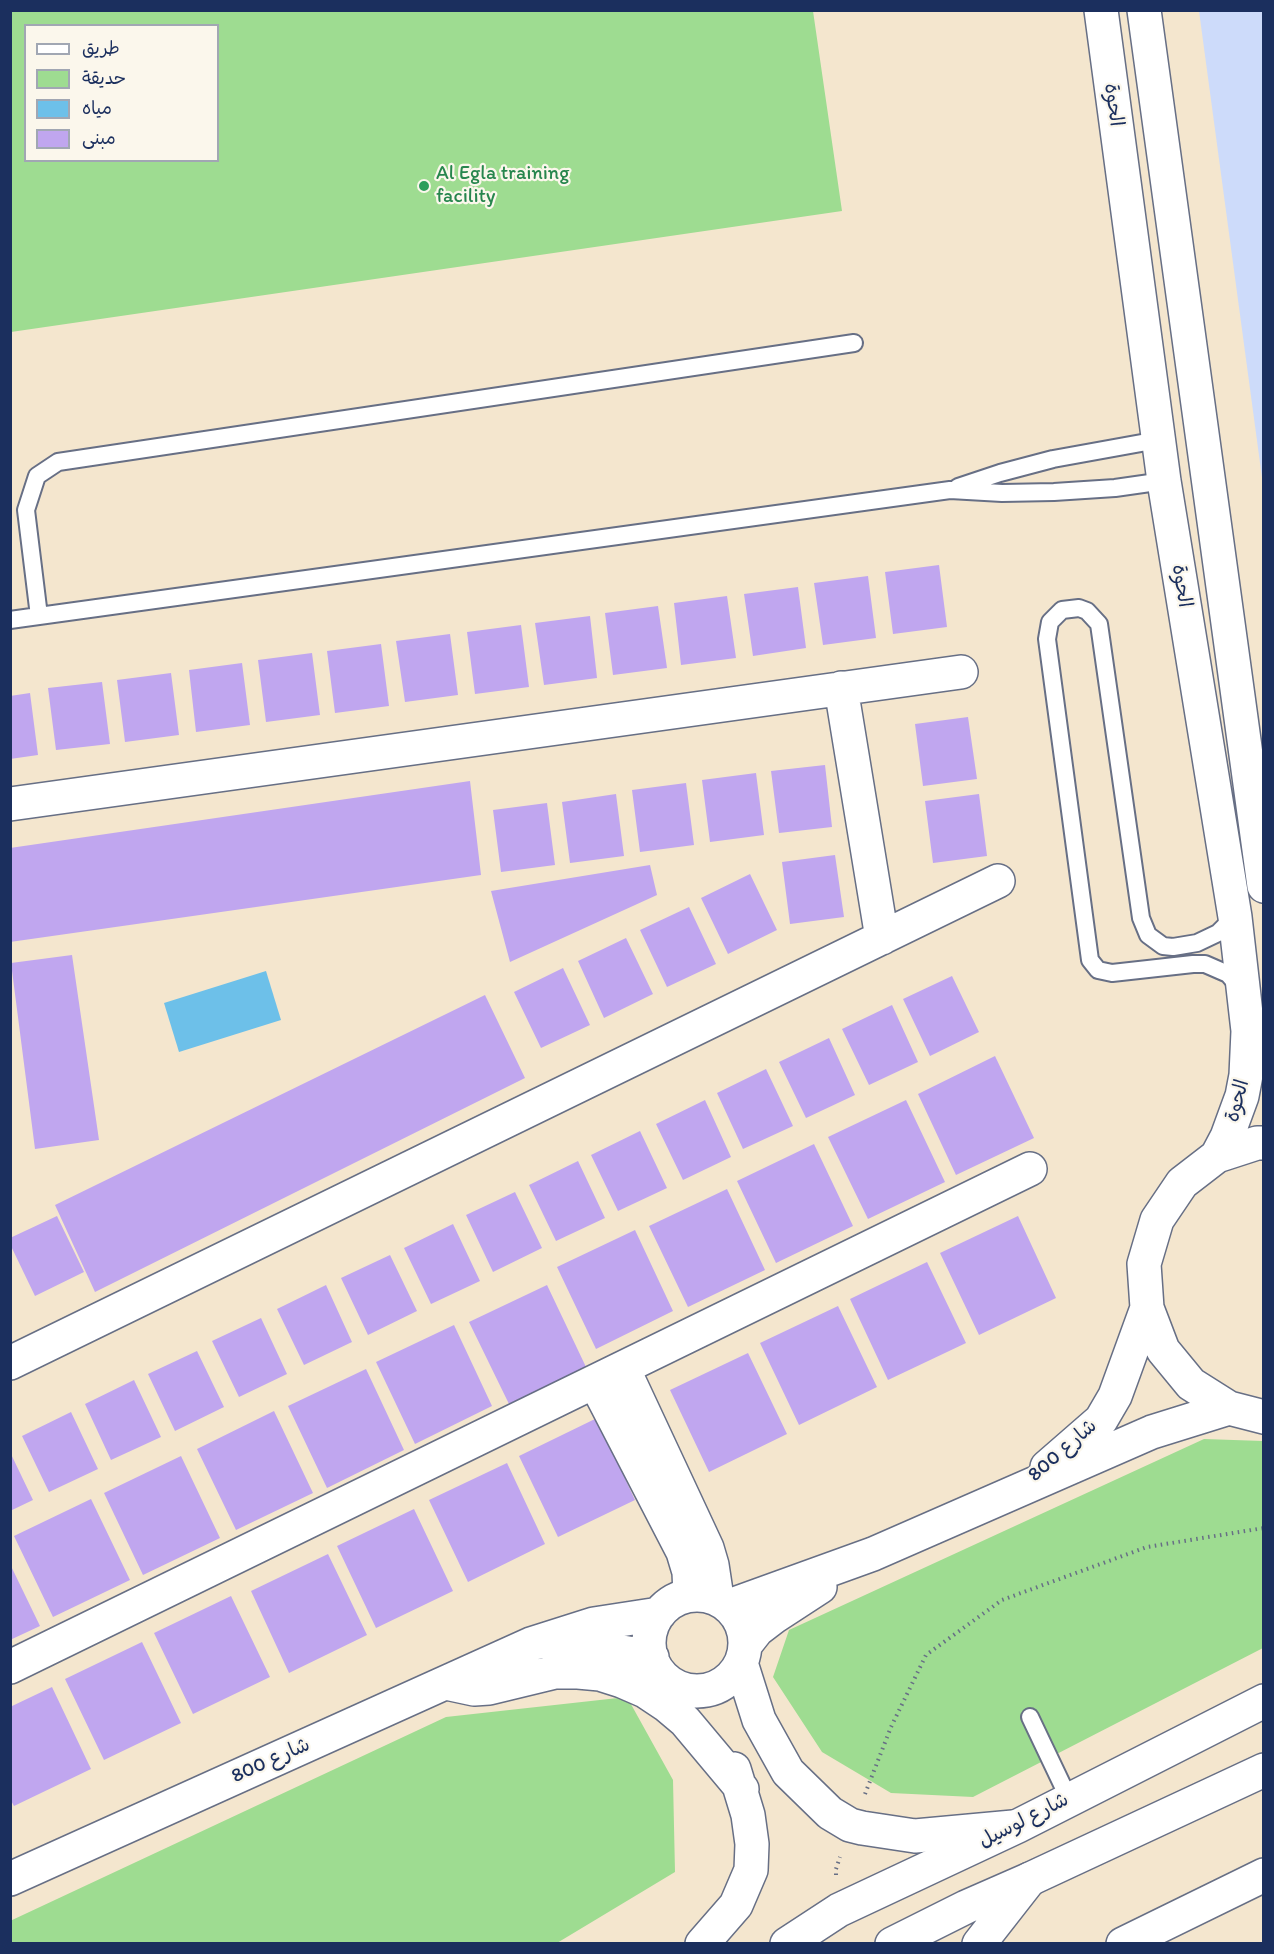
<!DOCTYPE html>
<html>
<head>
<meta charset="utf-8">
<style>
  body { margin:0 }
  #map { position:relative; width:1274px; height:1954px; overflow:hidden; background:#f4e6ce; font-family:Itim,"Playpen Sans Arabic",sans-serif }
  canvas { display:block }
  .frame { position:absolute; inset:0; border:12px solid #1b2f5e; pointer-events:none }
  .legend { position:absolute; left:24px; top:24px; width:195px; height:138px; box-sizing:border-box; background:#fbf7ec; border:2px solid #a1a7b3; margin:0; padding:8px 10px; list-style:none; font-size:18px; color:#1b2f5e }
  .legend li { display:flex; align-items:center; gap:12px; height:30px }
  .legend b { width:30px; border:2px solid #a1a7b3 }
</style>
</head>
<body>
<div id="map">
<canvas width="1274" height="1954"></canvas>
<div class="frame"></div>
<ul class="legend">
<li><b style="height:8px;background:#fff"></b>طريق</li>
<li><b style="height:16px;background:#9edc91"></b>حديقة</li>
<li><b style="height:16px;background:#6dc0e9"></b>مياه</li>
<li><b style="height:16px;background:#c0a6ef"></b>مبنى</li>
</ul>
</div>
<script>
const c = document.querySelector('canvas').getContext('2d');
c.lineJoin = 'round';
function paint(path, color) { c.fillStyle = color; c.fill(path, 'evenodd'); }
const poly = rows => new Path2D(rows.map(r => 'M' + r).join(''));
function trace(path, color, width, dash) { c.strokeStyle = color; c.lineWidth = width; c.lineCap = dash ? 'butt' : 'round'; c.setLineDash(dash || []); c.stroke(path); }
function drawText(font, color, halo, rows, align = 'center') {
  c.font = font + ' Itim,"Playpen Sans Arabic",sans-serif'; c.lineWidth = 4.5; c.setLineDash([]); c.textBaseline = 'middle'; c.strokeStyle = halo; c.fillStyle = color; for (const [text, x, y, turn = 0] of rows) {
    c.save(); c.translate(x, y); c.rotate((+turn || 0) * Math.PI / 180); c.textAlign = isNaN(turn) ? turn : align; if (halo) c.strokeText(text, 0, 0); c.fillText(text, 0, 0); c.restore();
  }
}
const built = poly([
  [1199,11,1263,11,1263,485]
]);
const green = poly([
  [10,11,813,11,842,211,11,332],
  [26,26,218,26,218,160,26,160],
  [1204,1439,1263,1441,1263,1648,973,1797,891,1793,822,1752,773,1677,789,1630],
  [627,1697,673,1780,675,1872,557,1943,11,1944,10,1921,446,1717]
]);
const water = poly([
  [266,971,281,1020,179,1052,164,1003]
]);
const building = poly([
  [939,565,947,627,893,634,885,572],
  [868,576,876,638,823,645,814,583],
  [798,587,806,648,753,656,744,594],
  [727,596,736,658,681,665,674,603],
  [658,606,667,668,613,675,605,613],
  [590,616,597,678,544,685,535,623],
  [521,625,529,687,475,694,467,632],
  [450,634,458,695,405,702,396,641],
  [381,644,389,706,335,713,327,651],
  [312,653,320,715,266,722,258,660],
  [242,663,250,725,196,732,189,670],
  [171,673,179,735,125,742,117,680],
  [102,682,110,744,56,750,48,688],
  [30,693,38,755,10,759,10,696],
  [968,717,977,779,923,786,915,724],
  [825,765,832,827,779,833,771,771],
  [756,773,764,835,710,842,702,780],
  [470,781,481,875,10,942,10,848],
  [686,783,694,845,640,852,632,790],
  [616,794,624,856,570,863,562,802],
  [979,794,987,856,933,863,925,801],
  [547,803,555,865,501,872,493,810],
  [835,855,844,917,790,924,782,862],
  [650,865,657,895,510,962,491,891],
  [750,874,777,930,728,954,701,898],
  [689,907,716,964,667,987,640,930],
  [626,938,653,994,604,1018,578,961],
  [72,955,99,1140,35,1149,11,963],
  [563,968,590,1025,541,1048,514,992],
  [952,976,979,1032,930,1056,903,999],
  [485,995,525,1078,95,1292,55,1205],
  [892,1005,918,1062,869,1085,842,1029],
  [829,1038,855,1095,806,1118,779,1062],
  [995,1056,1034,1138,956,1175,918,1094],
  [766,1069,793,1126,743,1149,717,1093],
  [705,1100,731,1157,683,1180,656,1124],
  [906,1100,945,1182,868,1219,828,1137],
  [640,1131,667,1188,618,1211,591,1155],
  [814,1144,853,1226,776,1263,737,1181],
  [578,1161,605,1218,556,1241,529,1185],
  [727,1189,765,1270,688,1307,649,1226],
  [515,1192,542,1248,493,1272,466,1215],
  [57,1216,84,1272,35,1296,10,1244,10,1238],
  [1018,1216,1056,1298,979,1335,940,1253],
  [453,1224,480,1281,431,1304,404,1248],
  [635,1230,673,1311,596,1349,557,1267],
  [390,1255,417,1311,368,1335,341,1278],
  [927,1262,966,1343,888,1380,850,1299],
  [326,1285,352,1342,304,1365,277,1309],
  [547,1285,586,1367,509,1404,469,1322],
  [838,1306,877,1387,799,1425,760,1343],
  [261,1318,287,1374,239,1397,212,1341],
  [454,1325,492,1406,415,1444,376,1362],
  [197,1351,224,1407,175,1431,148,1374],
  [748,1353,787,1434,709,1472,670,1390],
  [366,1369,404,1450,327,1488,288,1406],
  [134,1380,161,1437,111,1460,85,1404],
  [274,1411,313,1493,236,1530,197,1449],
  [71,1412,98,1469,49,1492,22,1436],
  [597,1418,635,1500,558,1537,519,1456],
  [10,1452,33,1500,10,1511],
  [181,1456,220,1538,143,1575,104,1493],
  [507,1463,545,1544,468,1582,429,1500],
  [91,1499,130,1580,53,1617,14,1536],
  [414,1509,453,1591,376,1628,337,1546],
  [328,1554,367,1635,289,1673,251,1591],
  [10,1564,40,1626,10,1640],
  [231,1596,270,1677,193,1714,154,1633],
  [142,1642,181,1723,104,1760,65,1679],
  [52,1687,91,1769,14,1806,10,1799,10,1707]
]);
const path = poly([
  [865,1794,891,1727,926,1655,1002,1600,1147,1547,1264,1528],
  [836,1875,836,1869,840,1857]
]);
const lane = poly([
  [958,487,1000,473,1053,459,1158,440],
  [39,616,26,510,37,476,58,462,854,343],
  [10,620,950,490,1002,493,1054,492,1115,488,1164,481],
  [1234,917,1218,933,1197,943,1173,947,1163,946,1148,935,1141,918,1099,624,1087,611,1079,608,1062,610,1050,622,1047,639,1090,960,1098,970,1112,973,1193,964,1205,964,1228,974,1240,988],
  [1030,1717,1069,1799]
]);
const street = poly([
  [1101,10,1164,481,1235,917,1248,1031,1246,1075,1242,1096,1227,1137,1217,1156],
  [1144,10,1264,886],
  [841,688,882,938],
  [10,804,961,672],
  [1264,1143,1257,1143,1217,1156,1182,1183,1157,1220,1144,1264,1147,1308,1163,1350,1191,1384,1229,1408,1264,1417],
  [10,1363,998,881],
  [623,1368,707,1548,712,1565,717,1598],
  [595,1382,683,1552,689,1572,690,1595],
  [1047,1467,1101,1420,1115,1396,1147,1308],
  '649 1643a48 48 0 1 1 96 0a48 48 0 1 1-96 0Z',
  [729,1606,873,1554,1152,1432,1229,1408],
  [551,1644,592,1647,652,1657],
  [746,1644,757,1630,774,1617,820,1587],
  [741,1663,759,1720,788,1772,830,1813,850,1825,862,1828,915,1836,1013,1827],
  [10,1667,1030,1169],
  [446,1683,474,1689,489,1688,555,1672,578,1672,600,1674,622,1681,645,1691,666,1705,685,1721,742,1789],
  [10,1879,531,1644,594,1624,659,1614],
  [702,1944,736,1905,751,1870,752,1844,748,1815,734,1769]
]);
const secondary = poly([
  [787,1944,839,1910,1018,1826,1264,1701],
  [892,1944,966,1907,1030,1879],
  [979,1944,1029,1880]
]);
const highway = poly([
  [1030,1879,1264,1770],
  [1123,1944,1264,1875]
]);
const markers = [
  [424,186,6,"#2e9e5b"]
];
const streetNames = [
  ["الحوة",1113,105,82],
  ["الحوة",1181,586,81],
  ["الحوة",1238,1101,-75],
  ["شارع 800",1063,1451,-41],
  ["شارع 800",271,1761,-24],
  ["شارع لوسيل",1024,1821,-27]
];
const leisureNames = [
  ["Al Egla training",436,174],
  ["facility",436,197]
];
paint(built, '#cddbfa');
paint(green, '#9edc91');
paint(water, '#6dc0e9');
paint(building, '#c0a6ef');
trace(lane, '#676f85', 20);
trace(street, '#676f85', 36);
trace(secondary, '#676f85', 36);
trace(highway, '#676f85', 36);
trace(path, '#676f85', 4, [1.5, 4.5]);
trace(lane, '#fff', 16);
trace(street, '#fff', 33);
trace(secondary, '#fff', 33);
trace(highway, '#fff', 33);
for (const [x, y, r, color] of markers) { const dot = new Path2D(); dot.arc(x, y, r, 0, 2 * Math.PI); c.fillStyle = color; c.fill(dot); trace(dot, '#fbf7ec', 2); }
drawText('20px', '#1b2f5e', '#fbf7ec', streetNames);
drawText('20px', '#27864d', '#fbf7ec', leisureNames, 'left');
</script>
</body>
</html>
